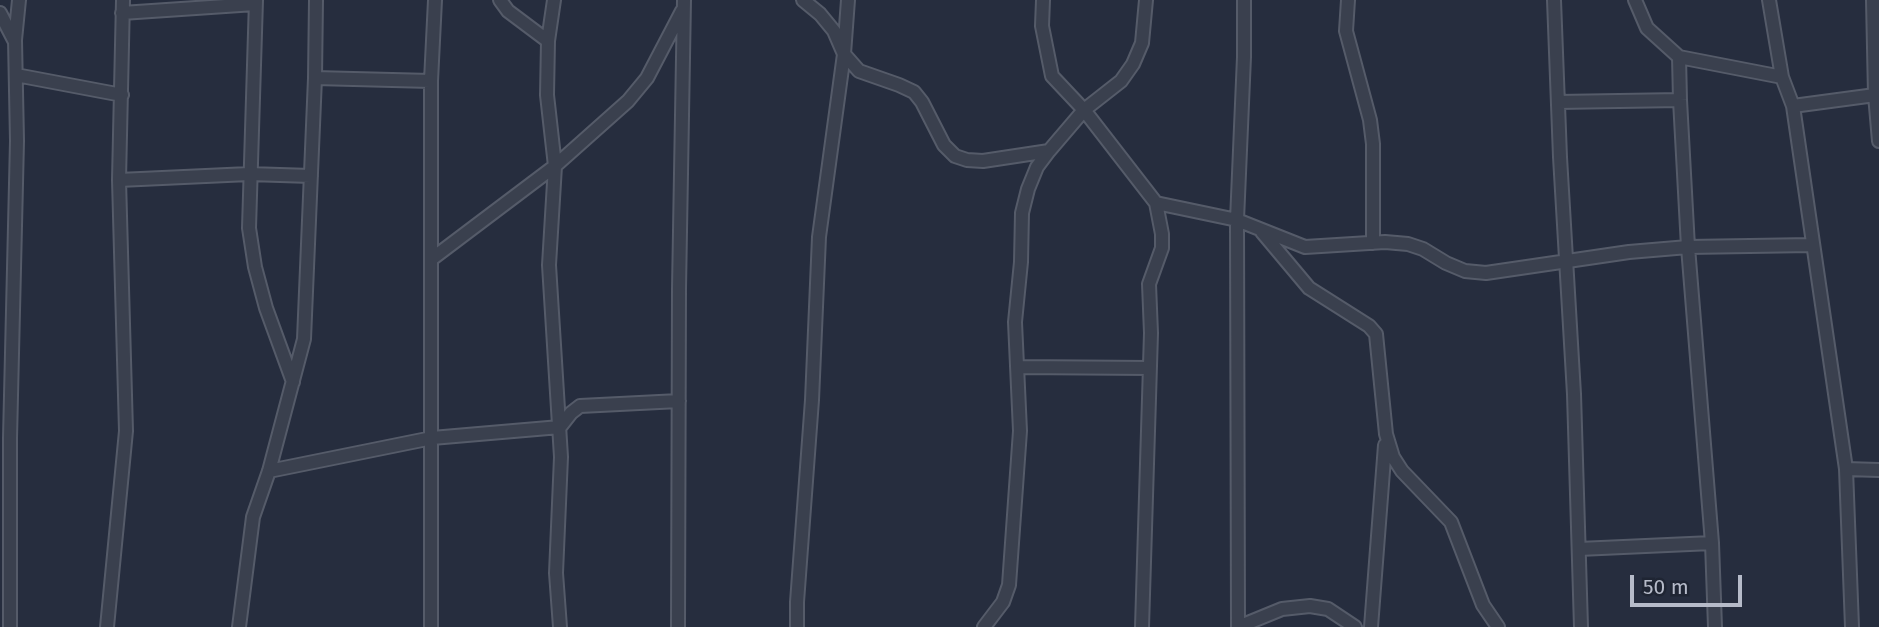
<!DOCTYPE html>
<html>
<head>
<meta charset="utf-8">
<style>
  body { margin:0 }
  #map { position:relative; width:1879px; height:627px; overflow:hidden; background:#262d3e; font-family:"Fira Sans",sans-serif }
  canvas { display:block }
  .scale { position:absolute; left:1630px; top:575px; width:112px; height:32px; box-sizing:border-box; border:4px solid #b6bbc9; border-top:0; padding-left:9px; font-size:21px; line-height:24px; white-space:nowrap; color:#b6bbc9; -webkit-text-stroke:5px #1f2533; paint-order:stroke }
</style>
</head>
<body>
<div id="map">
<canvas width="1879" height="627"></canvas>
<div class="scale">50 m</div>
</div>
<script>
const c = document.querySelector('canvas').getContext('2d');
c.lineJoin = 'round';
const poly = rows => new Path2D(rows.map(r => 'M' + r).join(''));
function trace(path, color, width, dash) { c.strokeStyle = color; c.lineWidth = width; c.lineCap = dash ? 'butt' : 'round'; c.setLineDash(dash || []); c.stroke(path); }
const minor = poly([
  [256,0,249,228,255,267,266,308,293,382],
  [500,0,508,11,548,41],
  [554,0,548,41,547,95,555,166,549,265,561,457,556,573,560,627],
  [803,0,820,14,834,31,844,54,859,71,899,85,914,92,922,102,944,145,955,156,967,160,983,161,1049,151],
  [1043,0,1042,26,1052,76,1084,110,1156,203,1162,234,1162,248,1149,284,1151,333,1142,627],
  [1348,0,1346,31,1370,120,1373,144,1373,243],
  [1554,0,1560,157,1574,394,1581,627],
  [1635,0,1647,28,1679,57,1782,77],
  [1769,0,1782,77,1793,106,1846,469,1852,627],
  [1873,0,1875,95,1879,141],
  [0,13,14,40],
  [122,13,255,4],
  [1679,57,1680,100,1688,247,1712,543,1715,627],
  [16,75,122,95],
  [315,78,431,81],
  [1558,102,1680,100],
  [1793,106,1875,95],
  [119,180,249,174,311,176],
  [1156,203,1237,220,1305,247,1385,242,1408,244,1423,249,1446,263,1465,271,1486,273,1629,252,1688,247,1811,245],
  [1262,232,1309,288,1369,326,1376,334,1386,434,1393,457,1402,471,1451,522,1483,605,1498,627],
  [433,258,555,166,628,101,647,78,682,11],
  [1017,367,1150,368],
  [1846,469,1879,470],
  [269,471,432,438,560,427,571,413,580,406,679,401],
  [1579,549,1712,543],
  [10,627,10,438,17,141,15,40,19,0],
  [107,627,126,431,119,180,123,0],
  [239,627,253,517,269,471,304,339,315,78,316,0],
  [431,627,431,81,435,0],
  [678,627,679,289,684,0],
  [797,627,797,602,812,400,819,237,844,54,848,0],
  [984,627,1003,602,1009,585,1020,431,1015,322,1021,262,1022,213,1028,189,1037,167,1049,151,1084,110,1121,81,1133,64,1142,43,1146,0],
  [1238,627,1237,220,1244,57,1244,0],
  [1238,627,1282,609,1310,606,1328,609,1355,627],
  [1371,627,1385,445]
]);
trace(minor, '#555b69', 16);
trace(minor, '#3a404e', 12);
</script>
</body>
</html>
